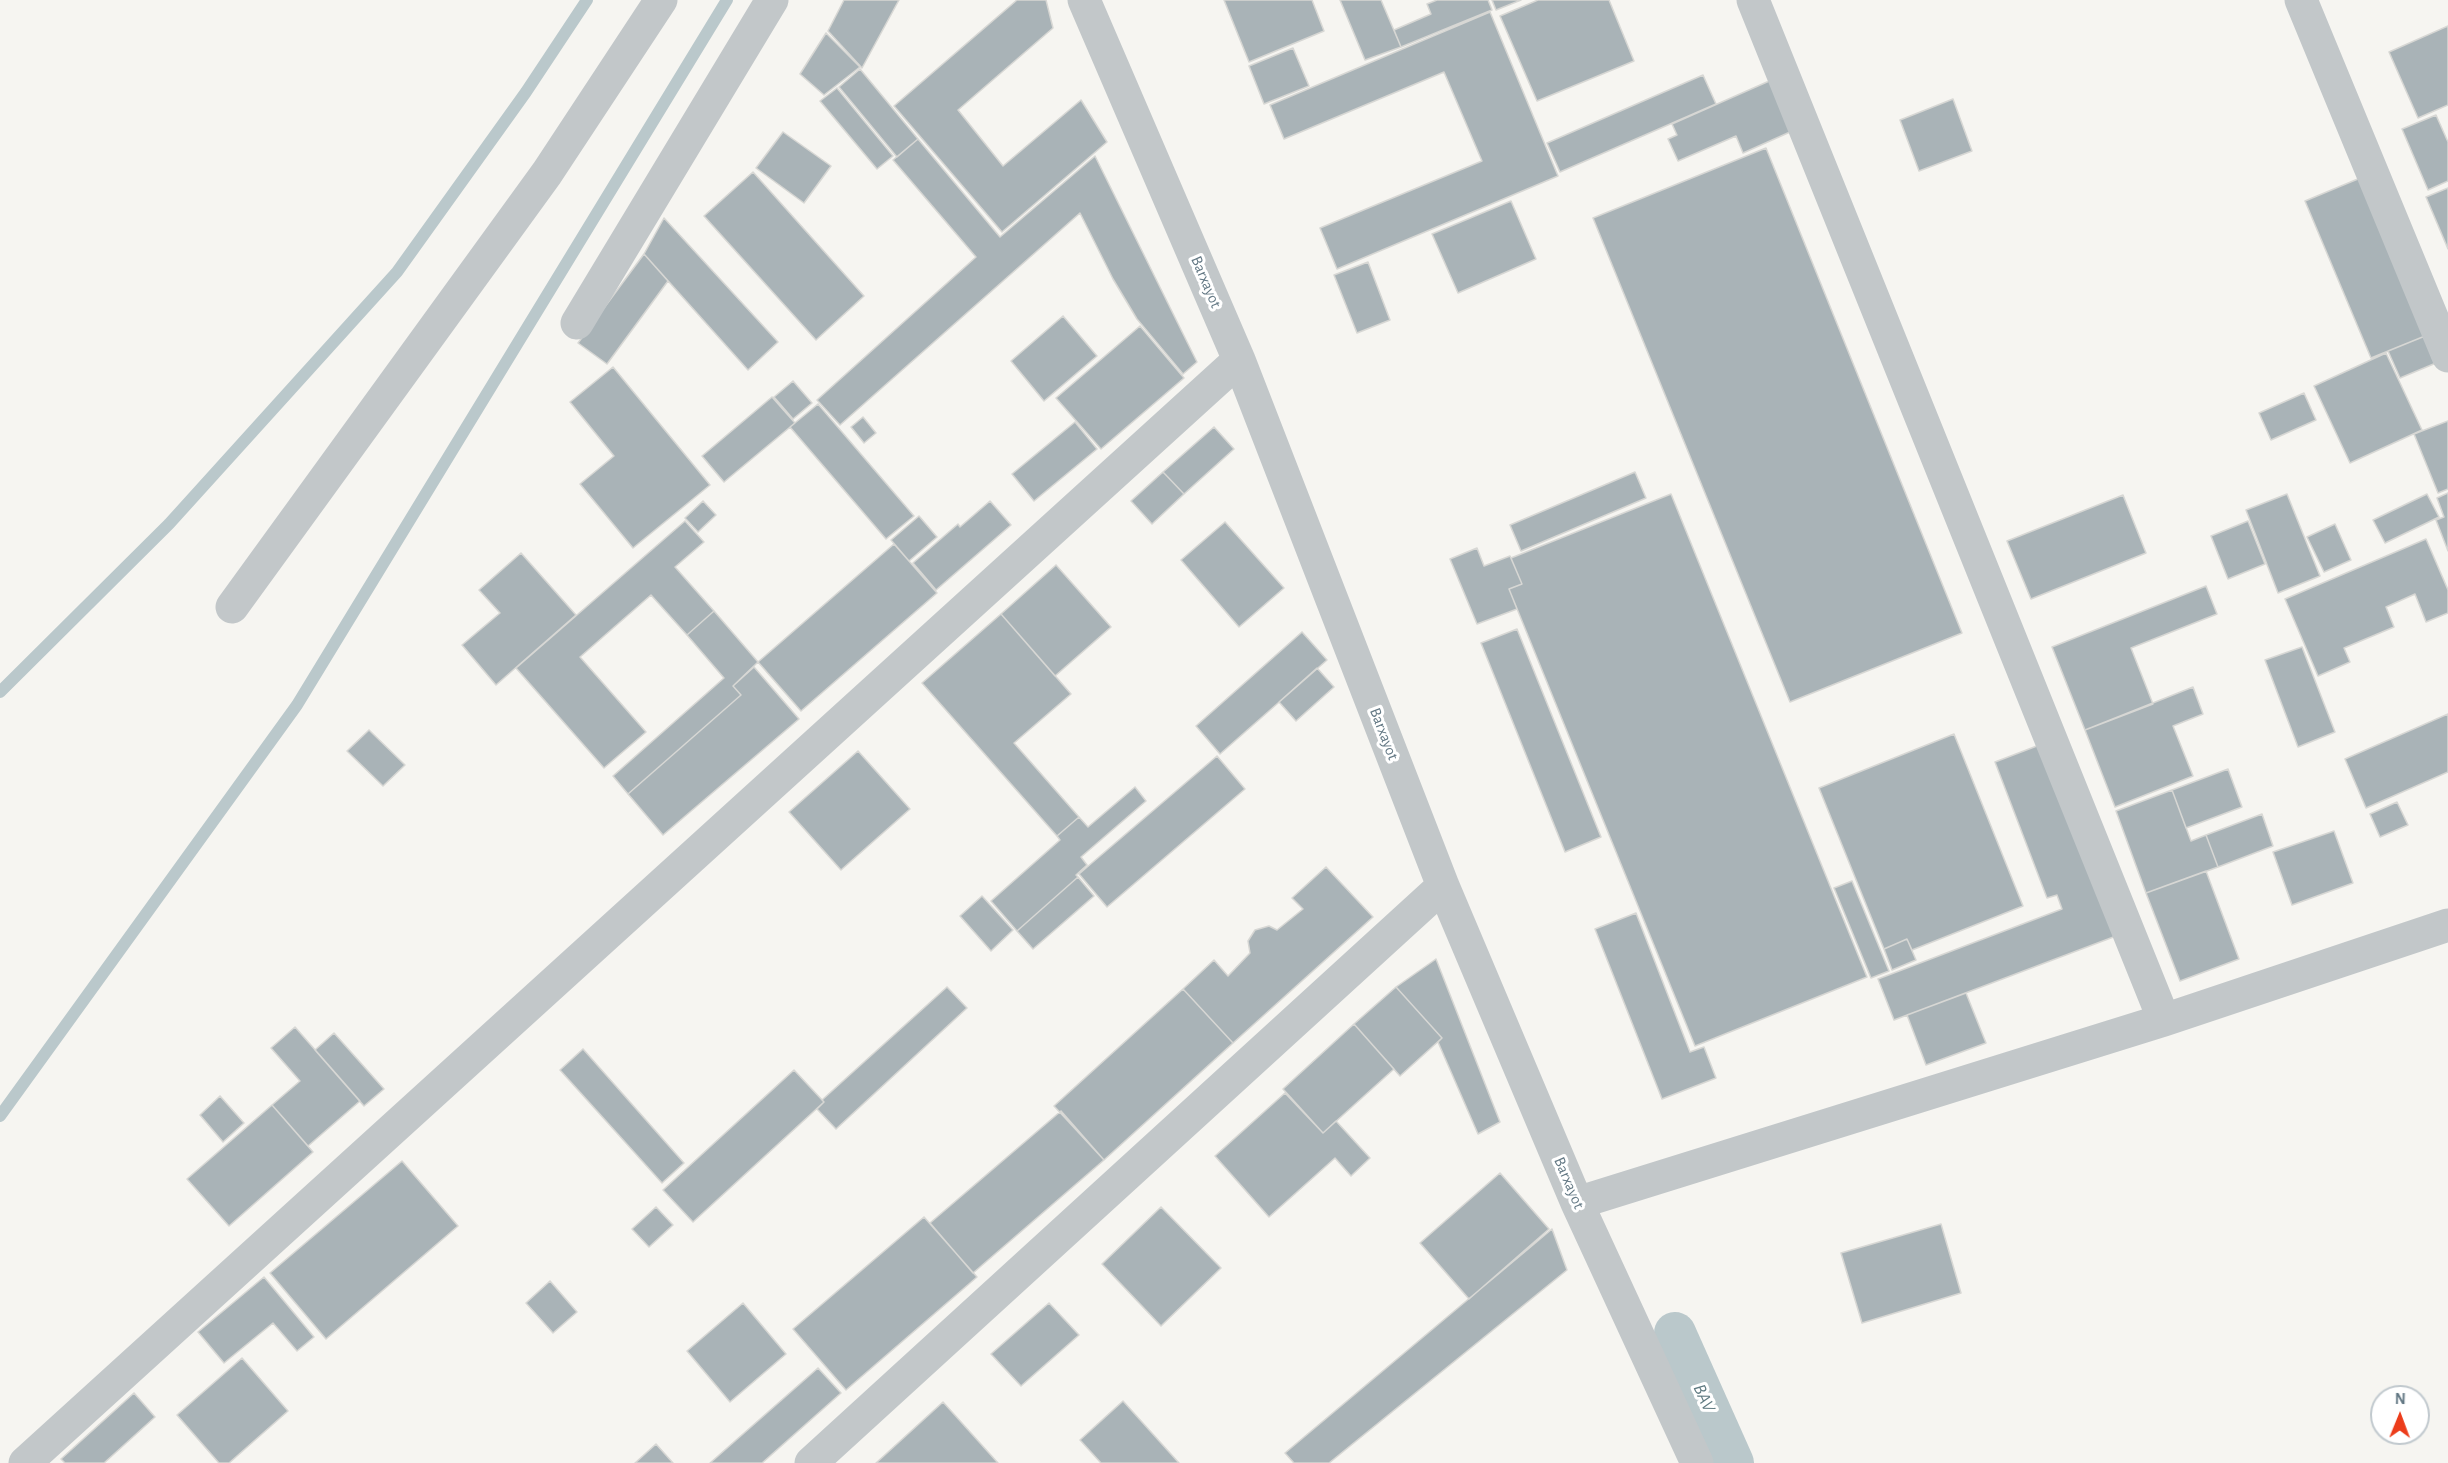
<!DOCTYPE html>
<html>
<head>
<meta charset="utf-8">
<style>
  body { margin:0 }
  #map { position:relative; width:2448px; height:1463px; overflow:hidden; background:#f6f5f1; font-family:"Alegreya Sans",sans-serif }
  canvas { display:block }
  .north { position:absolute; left:2370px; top:1385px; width:60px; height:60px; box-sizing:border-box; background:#fff; border:2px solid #c1c9ce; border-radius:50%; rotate:1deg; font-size:16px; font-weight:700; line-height:24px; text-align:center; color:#637884 }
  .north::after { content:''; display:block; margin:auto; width:21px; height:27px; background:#ec3d1b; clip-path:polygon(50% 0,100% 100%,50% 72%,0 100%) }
</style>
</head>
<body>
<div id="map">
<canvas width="2448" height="1463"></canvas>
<div class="north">N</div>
</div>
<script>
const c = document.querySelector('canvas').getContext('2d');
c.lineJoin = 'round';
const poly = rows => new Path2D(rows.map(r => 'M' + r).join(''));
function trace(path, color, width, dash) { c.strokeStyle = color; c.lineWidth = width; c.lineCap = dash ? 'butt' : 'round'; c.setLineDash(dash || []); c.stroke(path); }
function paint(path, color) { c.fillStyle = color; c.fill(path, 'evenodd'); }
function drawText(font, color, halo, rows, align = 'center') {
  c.font = font + ' "Alegreya Sans",sans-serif'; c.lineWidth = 6; c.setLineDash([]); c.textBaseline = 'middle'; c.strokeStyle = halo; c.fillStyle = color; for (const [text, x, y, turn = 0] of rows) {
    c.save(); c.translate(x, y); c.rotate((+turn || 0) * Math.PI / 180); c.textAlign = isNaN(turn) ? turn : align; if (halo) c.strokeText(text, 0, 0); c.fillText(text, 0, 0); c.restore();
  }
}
const stream = poly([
  [0,692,169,524,397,272,526,92,587,0],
  [0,1116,297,705,727,0]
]);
const canal = poly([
  [1675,1333,1733,1463]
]);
const building = poly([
  [844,0,899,0,862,68,828,31,844,0],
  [1017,0,1046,0,1053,28,958,110,1003,166,1081,100,1107,142,1002,232,894,106,1017,0],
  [1224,0,1312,0,1324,31,1249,62,1224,0],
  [1340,0,1381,0,1401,47,1365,60,1340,0],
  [1437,0,1488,0,1492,10,1401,47,1394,30,1431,14,1427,4,1437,0],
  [1492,0,1521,0,1496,10,1492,0],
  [1538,0,1609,0,1634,61,1537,101,1500,16,1538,0],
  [1490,12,1558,176,1337,269,1320,228,1482,161,1444,72,1284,139,1270,105,1490,12],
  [2448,26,2448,105,2418,118,2389,52,2448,26],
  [826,33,860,67,824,95,800,74,826,33],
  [1293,48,1309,86,1264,104,1249,66,1293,48],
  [860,69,918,139,897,157,839,87,860,69],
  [1703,75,1716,104,1560,172,1547,143,1703,75],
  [1776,78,1799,128,1743,153,1736,136,1678,161,1668,139,1677,135,1672,124,1776,78],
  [837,88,893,156,877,169,820,101,837,88],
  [1953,99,1972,151,1919,171,1900,120,1953,99],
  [2436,115,2448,142,2448,181,2428,190,2402,129,2436,115],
  [783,132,831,166,804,203,756,168,783,132],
  [918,139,1000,237,1095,156,1197,362,1183,374,1137,319,1113,279,1080,213,840,425,817,400,976,257,893,160,918,139],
  [1766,148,1962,633,1790,702,1593,218,1766,148],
  [753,172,864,296,816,340,704,216,753,172],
  [2365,176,2425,336,2371,358,2305,201,2365,176],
  [2448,188,2448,249,2426,197,2448,188],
  [1511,201,1536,259,1458,293,1432,234,1511,201],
  [664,218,778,342,748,370,644,254,664,218],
  [644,254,668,281,607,364,578,343,644,254],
  [1368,262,1390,320,1357,333,1334,275,1368,262],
  [1063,316,1097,356,1044,401,1011,361,1063,316],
  [1140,326,1184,378,1101,449,1056,398,1140,326],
  [2425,336,2436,363,2400,378,2388,351,2425,336],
  [2386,353,2422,430,2350,463,2314,386,2386,353],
  [613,367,710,485,633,548,580,484,614,456,570,402,613,367],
  [793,381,812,403,793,419,774,397,793,381],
  [2304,393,2316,420,2271,440,2259,413,2304,393],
  [772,397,795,423,724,482,702,456,772,397],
  [818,404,914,516,886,539,790,427,818,404],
  [863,417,876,433,864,443,851,427,863,417],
  [2448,421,2448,489,2438,493,2414,434,2448,421],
  [1075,422,1097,449,1034,501,1012,474,1075,422],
  [1214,427,1234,449,1184,494,1163,472,1214,427],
  [1163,472,1184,494,1152,524,1131,501,1163,472],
  [1635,472,1646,498,1521,551,1510,525,1635,472],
  [2448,493,2448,551,2436,520,2444,517,2437,498,2448,493],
  [1671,494,1867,977,1695,1046,1509,589,1522,584,1511,558,1671,494],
  [2287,494,2320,576,2278,593,2246,510,2287,494],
  [2427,494,2439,517,2385,543,2373,520,2427,494],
  [2123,495,2146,553,2031,599,2007,541,2123,495],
  [703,501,716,515,698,532,685,518,703,501],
  [990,501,1011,525,936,590,913,563,958,524,960,527,990,501],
  [919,516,937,537,909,561,891,540,919,516],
  [685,521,704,542,675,567,714,611,687,635,651,595,580,657,646,732,604,768,516,668,685,521],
  [2248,521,2265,564,2228,579,2211,536,2248,521],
  [1225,522,1284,588,1239,627,1181,560,1225,522],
  [2335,524,2351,560,2324,572,2307,537,2335,524],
  [2426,539,2448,590,2448,613,2426,622,2415,594,2386,607,2394,627,2344,648,2350,662,2318,676,2285,599,2426,539],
  [894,544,937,593,801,711,758,662,894,544],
  [1477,548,1484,566,1510,556,1522,584,1509,589,1517,609,1477,624,1450,559,1477,548],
  [521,553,576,615,496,685,462,645,500,613,479,590,521,553],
  [1056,565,1111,627,1055,676,1001,614,1056,565],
  [2206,586,2217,614,2131,648,2153,704,2085,730,2052,647,2206,586],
  [714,611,758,662,733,686,741,695,628,794,613,776,724,678,687,635,714,611],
  [1001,614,1071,694,1014,743,1079,817,1057,836,922,683,1001,614],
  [1517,629,1601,837,1565,852,1481,643,1517,629],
  [1302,632,1327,660,1220,754,1196,726,1302,632],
  [2302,647,2335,732,2298,747,2265,660,2302,647],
  [754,667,799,719,663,835,628,794,741,695,733,686,754,667],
  [1317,668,1334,687,1296,721,1279,702,1317,668],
  [2193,687,2203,714,2173,726,2193,776,2115,807,2085,730,2193,687],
  [2448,714,2448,772,2366,808,2345,759,2448,714],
  [369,730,405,765,383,786,347,751,369,730],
  [1954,734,2023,906,1912,950,1907,939,1884,949,1819,788,1954,734],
  [2042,744,2116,936,1894,1020,1878,979,2062,909,2057,895,2047,898,1995,762,2042,744],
  [858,751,910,809,841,870,789,812,858,751],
  [1217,756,1245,789,1107,907,1079,874,1217,756],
  [2228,769,2242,807,2186,828,2172,790,2228,769],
  [1135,787,1146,801,1081,857,1087,865,1076,875,1078,877,1017,931,991,901,1060,840,1057,836,1079,817,1088,827,1135,787],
  [2172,790,2191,841,2206,835,2218,867,2146,893,2116,811,2172,790],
  [2397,802,2408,825,2380,837,2370,814,2397,802],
  [2262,814,2273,846,2218,867,2206,835,2262,814],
  [2334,831,2353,883,2292,905,2273,852,2334,831],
  [1326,867,1373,917,1233,1043,1183,989,1214,960,1228,976,1250,953,1248,941,1255,930,1269,926,1277,930,1303,909,1292,898,1326,867],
  [2206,871,2239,959,2180,981,2146,893,2206,871],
  [1078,877,1094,896,1033,949,1017,931,1078,877],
  [1852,881,1889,971,1871,978,1834,888,1852,881],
  [982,896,1013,930,991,951,960,916,982,896],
  [1636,913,1690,1052,1704,1047,1716,1078,1662,1099,1595,929,1636,913],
  [1907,939,1916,960,1892,970,1884,949,1907,939],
  [1436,959,1500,1122,1478,1134,1438,1042,1442,1038,1396,987,1436,959],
  [947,987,967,1008,836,1129,817,1109,824,1102,822,1100,947,987],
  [1396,987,1442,1038,1400,1076,1354,1024,1396,987],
  [1183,989,1233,1043,1104,1160,1054,1106,1183,989],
  [1966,993,1986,1043,1926,1065,1907,1015,1966,993],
  [1354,1024,1394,1069,1323,1133,1283,1089,1354,1024],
  [295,1027,360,1101,308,1146,272,1105,300,1081,271,1048,295,1027],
  [334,1033,384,1089,364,1106,315,1050,334,1033],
  [583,1049,684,1163,662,1183,560,1070,583,1049],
  [794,1070,824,1102,693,1222,663,1190,794,1070],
  [1285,1093,1323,1133,1336,1121,1370,1158,1351,1176,1335,1158,1269,1217,1215,1156,1285,1093],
  [220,1096,244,1123,223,1142,200,1115,220,1096],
  [272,1105,313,1152,229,1226,187,1179,272,1105],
  [1061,1111,1104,1160,973,1273,930,1223,1061,1111],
  [402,1161,458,1226,326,1339,270,1273,402,1161],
  [1500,1173,1549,1229,1469,1299,1420,1243,1500,1173],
  [656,1207,673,1225,649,1247,632,1229,656,1207],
  [1161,1207,1221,1268,1161,1326,1102,1264,1161,1207],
  [924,1217,977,1277,846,1390,793,1329,924,1217],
  [1941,1224,1961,1293,1862,1323,1841,1253,1941,1224],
  [1552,1229,1567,1270,1329,1463,1294,1463,1285,1453,1552,1229],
  [264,1277,314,1337,297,1351,273,1323,224,1363,198,1332,264,1277],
  [550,1281,577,1312,553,1333,526,1303,550,1281],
  [743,1303,786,1354,730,1402,687,1351,743,1303],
  [1049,1303,1079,1335,1021,1386,991,1354,1049,1303],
  [242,1358,288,1411,229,1463,219,1463,177,1415,242,1358],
  [818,1368,841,1393,762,1463,710,1463,818,1368],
  [134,1393,155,1417,104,1463,65,1463,61,1459,134,1393],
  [1123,1401,1179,1463,1101,1463,1080,1440,1123,1401],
  [943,1402,998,1463,876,1463,943,1402],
  [656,1444,673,1463,635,1463,656,1444]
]);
const minor = poly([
  [1084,0,1239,360,1443,886,1577,1203,1697,1463],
  [1753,0,2164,1020],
  [2301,0,2448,356],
  [577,323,772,0],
  [232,607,547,173,661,0],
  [1577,1203,2164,1020,2448,925],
  [25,1463,1239,360],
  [811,1463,1443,886]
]);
const streetNames = [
  ["Barxayot",1206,282,67],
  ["Barxayot",1384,734,69],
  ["Barxayot",1569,1183,67]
];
const waterNames = [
  ["BAV",1704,1398,66]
];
trace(stream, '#bac8cb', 12);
trace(canal, '#bac8cb', 42);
paint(building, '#a9b3b7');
trace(building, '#d7d7d4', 1.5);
trace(minor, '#c2c7c9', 33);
drawText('16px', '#637884', '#fff', streetNames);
drawText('italic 18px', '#5f7a81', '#fff', waterNames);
</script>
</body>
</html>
